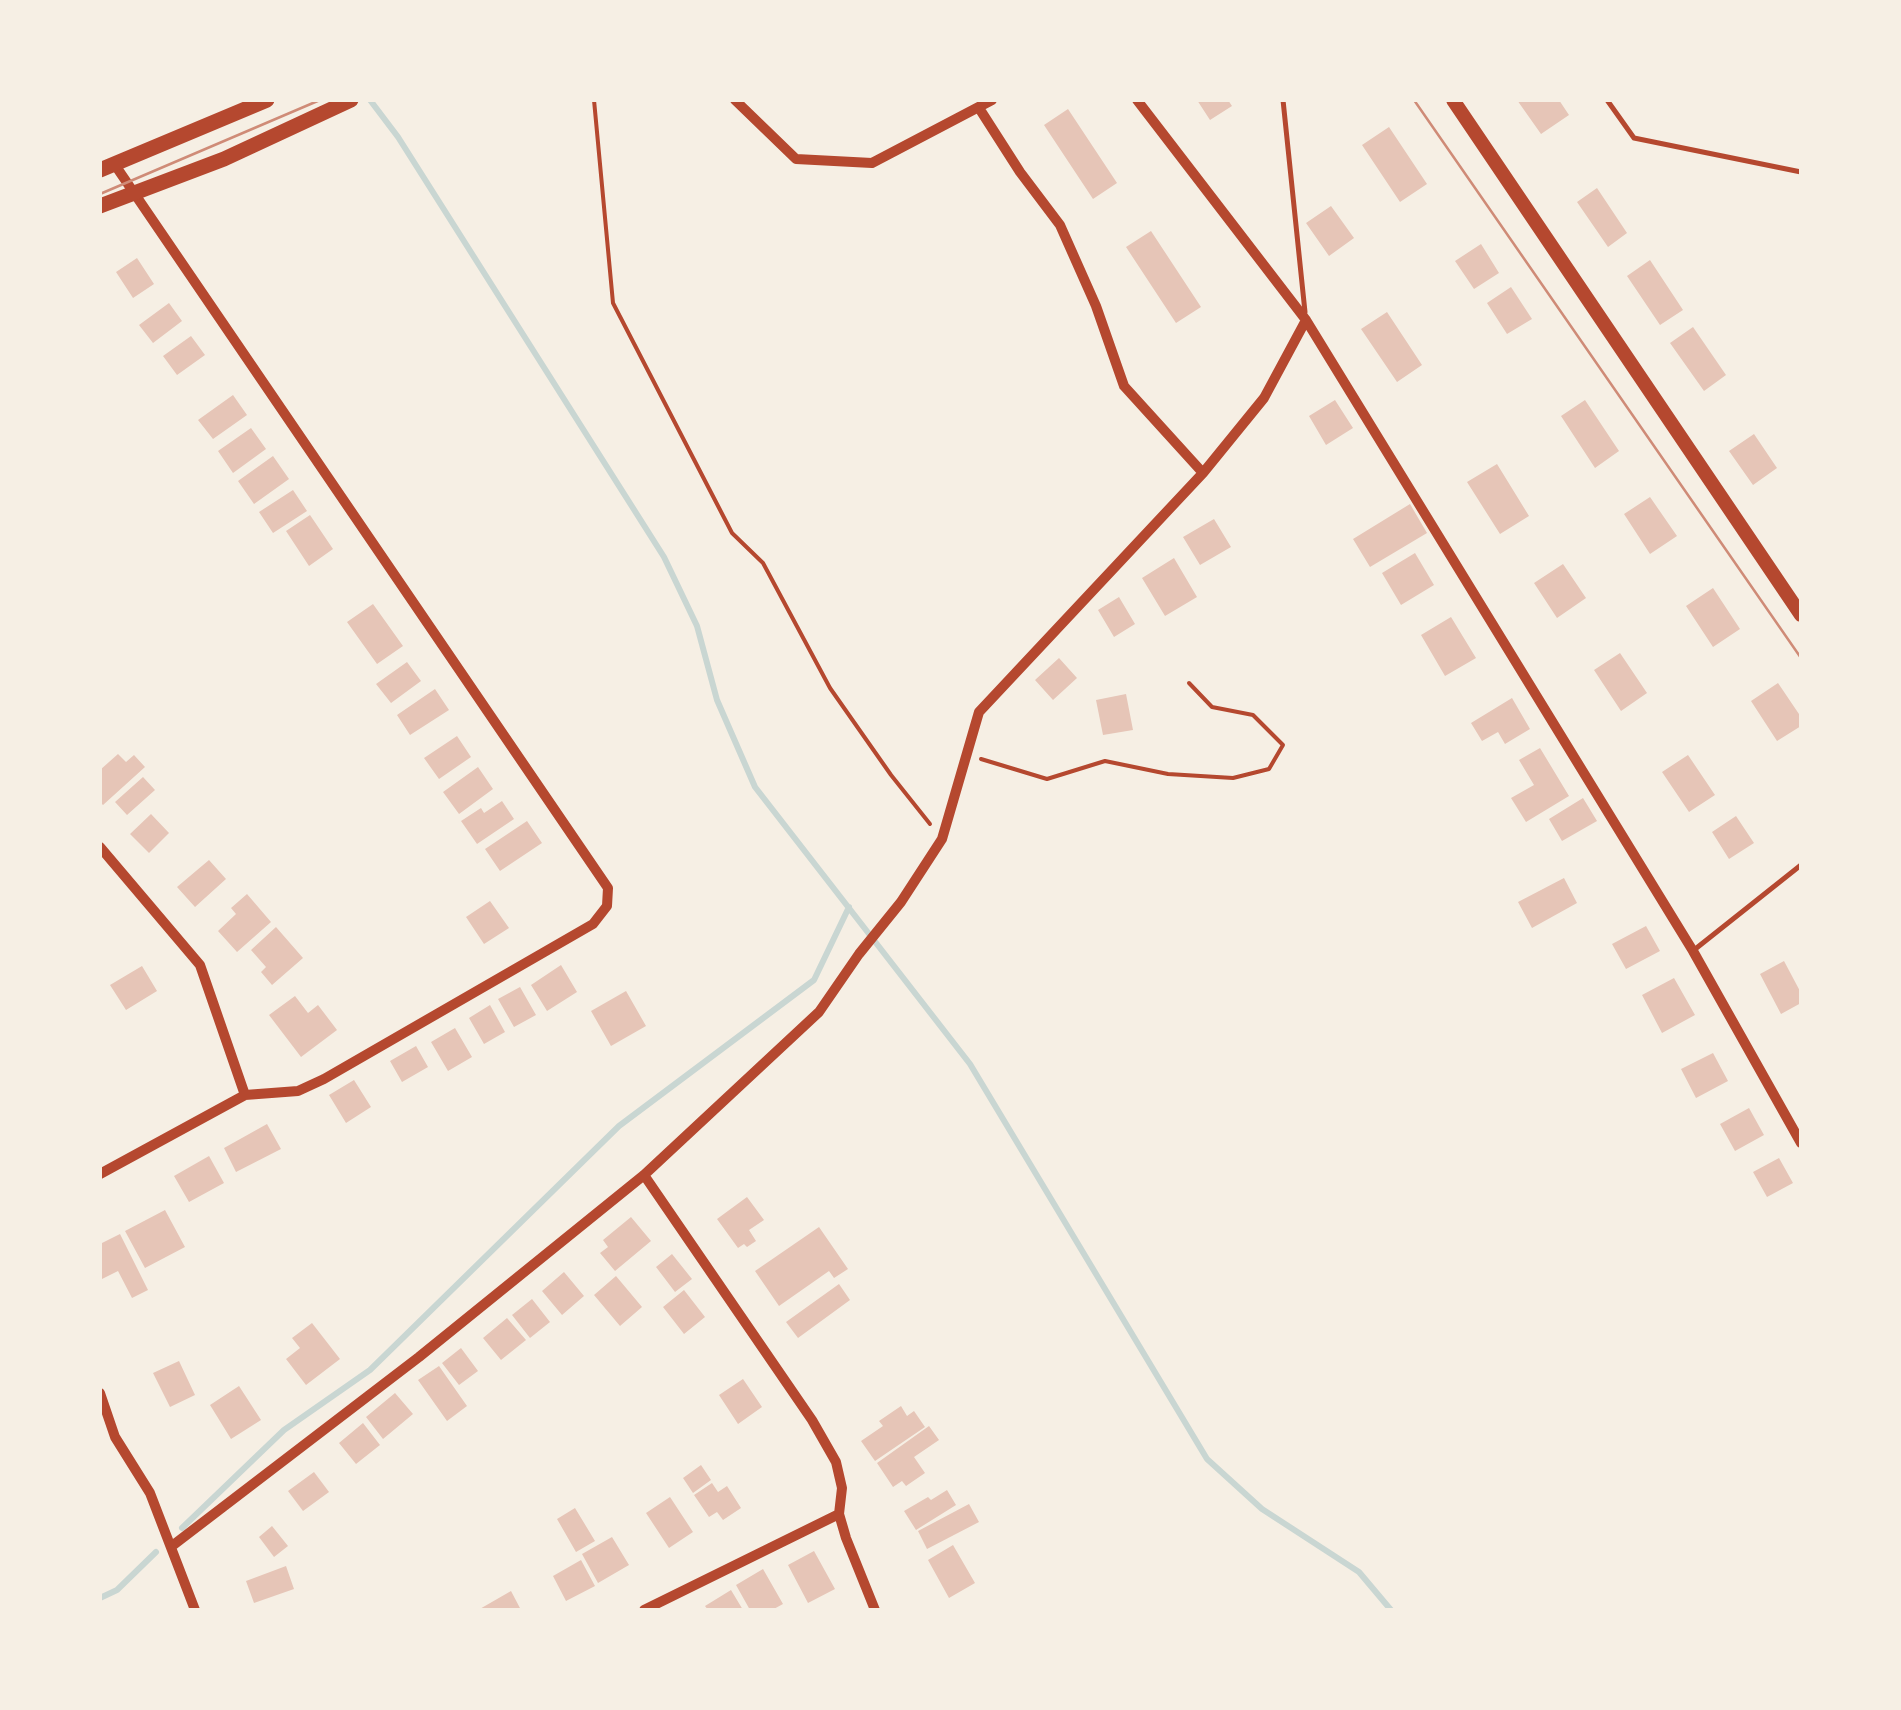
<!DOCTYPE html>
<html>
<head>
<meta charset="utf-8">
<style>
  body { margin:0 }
  #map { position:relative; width:1901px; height:1710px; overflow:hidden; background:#f6efe4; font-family:"Crimson Pro",serif }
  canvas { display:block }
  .frame { position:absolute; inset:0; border:102px solid #f6efe4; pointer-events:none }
</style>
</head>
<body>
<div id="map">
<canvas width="1901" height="1710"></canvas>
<div class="frame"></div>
</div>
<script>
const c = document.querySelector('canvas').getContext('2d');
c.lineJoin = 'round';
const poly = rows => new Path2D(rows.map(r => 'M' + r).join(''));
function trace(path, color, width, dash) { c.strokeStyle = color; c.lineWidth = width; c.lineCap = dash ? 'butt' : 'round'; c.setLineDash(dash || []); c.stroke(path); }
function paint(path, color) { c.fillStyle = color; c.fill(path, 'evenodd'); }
const stream = poly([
  [370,100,398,137,664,557,697,626,717,700,755,787,970,1064,1207,1459,1262,1509,1359,1572,1391,1610],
  [182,1528,284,1430,370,1370,619,1126,814,980,849,907],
  [100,1598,117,1590,156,1552]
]);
const building = poly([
  [1197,100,1228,100,1232,106,1210,120],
  [1517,100,1559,100,1569,115,1541,134],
  [1068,109,1117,183,1093,199,1044,125],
  [1389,127,1427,184,1400,202,1362,145],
  [1597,188,1627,233,1608,247,1577,202],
  [1331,206,1354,238,1329,256,1306,223],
  [1151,231,1201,307,1176,323,1126,247],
  [1481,244,1499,273,1474,289,1455,261],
  [137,258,154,284,133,298,116,272],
  [1650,260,1683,310,1660,325,1627,276],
  [1511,287,1532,319,1507,334,1487,303],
  [169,303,182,321,153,343,139,325],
  [1387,312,1422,365,1397,382,1361,329],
  [1693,327,1726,375,1704,391,1670,343],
  [191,336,205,355,177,375,163,356],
  [233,395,247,415,213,439,198,420],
  [1335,400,1353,428,1326,445,1309,416],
  [1585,400,1619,451,1595,468,1561,416],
  [251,428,266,449,233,473,218,451],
  [1754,434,1777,468,1753,485,1729,451],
  [273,456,289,479,254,504,238,481],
  [1497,464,1529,516,1500,534,1467,482],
  [293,490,307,511,273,533,259,512],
  [1650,497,1677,536,1650,554,1624,514],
  [1410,504,1427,533,1370,567,1353,539],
  [310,515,333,549,309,566,286,531],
  [1214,519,1231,547,1200,565,1183,537],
  [1415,553,1434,585,1401,605,1382,573],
  [1174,558,1197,597,1165,616,1142,578],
  [1563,564,1586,598,1557,618,1534,583],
  [1713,588,1740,629,1713,647,1686,606],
  [1119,597,1135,624,1114,637,1098,610],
  [373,604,403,646,377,664,347,622],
  [1451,617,1476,658,1445,676,1421,635],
  [1620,653,1647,693,1621,711,1594,670],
  [1059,658,1077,678,1053,700,1035,680],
  [407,662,421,681,391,703,376,684],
  [1778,683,1801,717,1801,726,1777,741,1751,701],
  [435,689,449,710,410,735,397,715],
  [1126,694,1133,730,1103,735,1096,700],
  [1512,698,1530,729,1505,744,1498,732,1482,741,1471,723],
  [457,736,471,757,439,779,424,758],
  [1540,748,1569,796,1526,822,1511,798,1534,785,1519,760],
  [118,754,126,762,134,755,145,767,103,805,100,802,100,770],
  [1688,755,1715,795,1689,812,1662,772],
  [478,767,493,789,459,814,443,792],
  [143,777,155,790,127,815,115,802],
  [1583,798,1597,821,1562,841,1549,819],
  [502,801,514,819,477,844,461,821,481,808,484,813],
  [151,814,169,833,149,853,130,834],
  [1736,816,1754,843,1729,859,1712,832],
  [527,821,542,843,500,871,485,849],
  [209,860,226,879,195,907,177,887],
  [1564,878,1577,903,1532,928,1518,902],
  [247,894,271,922,237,952,218,931,236,914,231,908],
  [490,901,509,928,484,944,466,917],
  [1646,926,1660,951,1626,969,1612,944],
  [276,927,303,958,272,985,261,972,266,967,251,950],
  [1784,961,1801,993,1801,1003,1781,1014,1760,974],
  [561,965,577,992,547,1011,531,985],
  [142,966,157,991,126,1010,110,985],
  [1674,978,1695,1015,1662,1033,1642,995],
  [520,987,536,1015,514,1027,498,999],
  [626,991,646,1026,611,1046,591,1011],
  [295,996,308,1013,318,1005,337,1030,301,1057,269,1015],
  [490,1005,505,1032,484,1044,469,1018],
  [455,1028,472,1057,448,1071,431,1042],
  [416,1046,428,1067,402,1082,390,1061],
  [1713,1053,1728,1081,1696,1098,1681,1069],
  [354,1080,371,1107,346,1123,329,1095],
  [1749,1108,1764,1135,1735,1151,1720,1124],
  [267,1124,281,1149,236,1172,224,1148],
  [209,1156,224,1183,189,1202,174,1176],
  [1779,1158,1793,1183,1767,1197,1753,1172],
  [747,1197,764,1220,749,1230,756,1241,747,1247,744,1244,738,1248,717,1219],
  [165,1210,185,1247,145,1268,125,1231],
  [631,1217,651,1241,615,1271,600,1253,608,1247,603,1240],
  [819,1227,848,1269,834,1278,829,1271,779,1306,755,1271],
  [120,1234,148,1290,132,1298,118,1271,100,1280,100,1244],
  [672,1254,692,1279,675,1292,656,1267],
  [564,1272,584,1296,562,1315,542,1291],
  [616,1276,642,1307,620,1326,594,1295],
  [839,1284,850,1300,798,1338,786,1322],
  [684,1290,705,1317,684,1334,663,1307],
  [532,1299,550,1322,530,1338,512,1315],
  [507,1318,526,1340,501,1360,483,1338],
  [312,1323,340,1359,306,1385,286,1359,300,1348,292,1338],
  [461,1348,478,1371,459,1385,442,1363],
  [179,1361,195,1395,170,1407,153,1373],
  [439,1366,467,1406,447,1421,418,1380],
  [743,1379,762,1407,738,1424,719,1395],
  [239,1386,261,1420,231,1439,210,1405],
  [395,1393,413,1414,383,1439,366,1417],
  [901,1406,907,1416,914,1411,925,1427,875,1461,861,1441,883,1426,879,1421],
  [363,1423,380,1445,356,1464,339,1443],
  [929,1426,939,1440,914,1457,925,1473,906,1486,902,1481,893,1487,877,1463],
  [701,1465,711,1480,693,1493,683,1478],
  [314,1472,329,1492,303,1511,288,1491],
  [712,1483,718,1492,727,1486,741,1508,723,1520,717,1512,709,1517,694,1495],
  [947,1490,956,1505,916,1530,904,1511,928,1497,931,1500],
  [670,1497,693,1532,669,1548,646,1513],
  [969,1504,979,1522,927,1549,918,1531],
  [575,1508,595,1541,576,1552,557,1519],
  [272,1526,288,1546,274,1557,259,1537],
  [612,1537,629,1565,598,1583,582,1554],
  [953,1545,975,1583,949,1598,928,1560],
  [814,1551,835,1589,808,1603,788,1565],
  [581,1560,595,1586,566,1601,553,1576],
  [286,1566,294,1589,254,1603,246,1581],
  [763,1569,783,1604,772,1610,750,1610,736,1585],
  [731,1590,743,1610,708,1610,705,1606],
  [511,1591,521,1610,478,1610]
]);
const path = poly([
  [594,100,613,303,732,533,763,563,830,688,891,775,930,824],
  [981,759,1047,779,1105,761,1168,774,1233,778,1269,769,1283,745,1253,715,1212,707,1189,683]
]);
const service = poly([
  [1283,100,1305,312],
  [1607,100,1634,138,1801,172],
  [1694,950,1801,865]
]);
const minor = poly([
  [735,100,796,159,872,163,992,100],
  [1137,100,1306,320,1693,951,1801,1143],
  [979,108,1020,172,1060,225,1096,306,1124,386,1203,473],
  [100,847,200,965,245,1095],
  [100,1174,245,1095,298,1091,324,1079,593,924,607,906,608,888,115,165],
  [644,1175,812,1420,836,1462,842,1488,839,1514,846,1538,875,1610],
  [100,1393,115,1437,150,1493,195,1610],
  [172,1546,419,1357,644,1175,819,1012,859,954,901,902,942,839,979,712,1203,473,1264,398,1306,320],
  [644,1610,839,1514]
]);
const tertiary = poly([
  [1453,100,1801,615]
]);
const secondary = poly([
  [100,170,267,100],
  [100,206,224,159,351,100]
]);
const tram = poly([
  [1414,100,1801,658],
  [100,194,320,100]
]);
trace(stream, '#c9d6d2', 6);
paint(building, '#e6c5b7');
trace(path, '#b5482f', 4);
trace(service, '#b5482f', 5);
trace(minor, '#b5482f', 10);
trace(tertiary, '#b5482f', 14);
trace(secondary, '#b5482f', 15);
trace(tram, '#cf8b77', 2.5);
</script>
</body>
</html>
